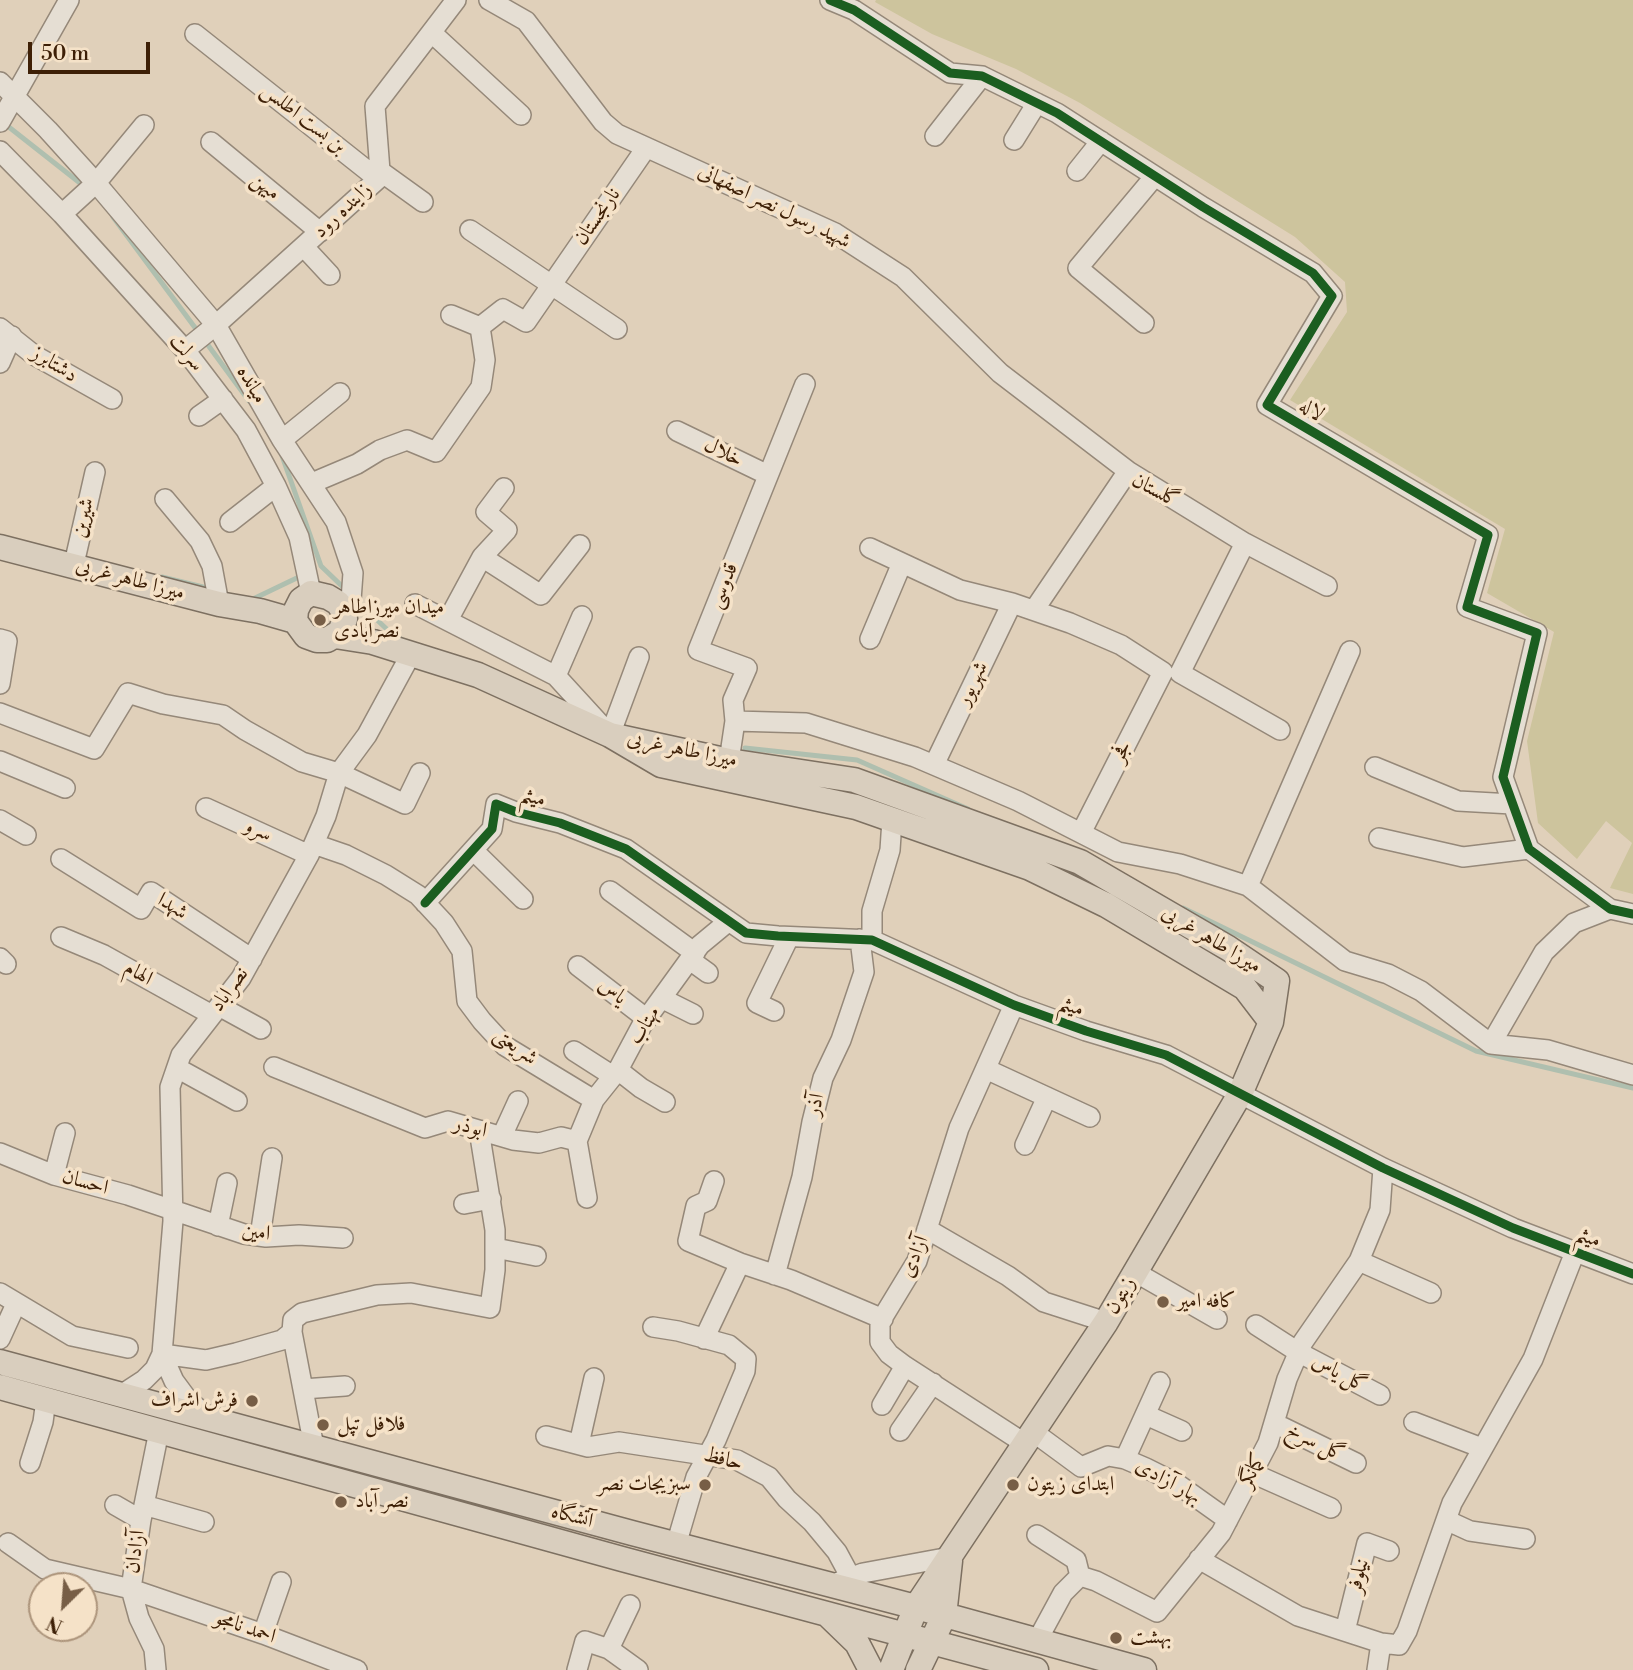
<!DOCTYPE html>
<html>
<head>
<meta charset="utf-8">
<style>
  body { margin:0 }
  #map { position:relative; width:1633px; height:1670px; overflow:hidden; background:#e0d0ba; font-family:"Libre Bodoni",serif }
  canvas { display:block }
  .north { position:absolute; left:28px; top:1572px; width:70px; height:70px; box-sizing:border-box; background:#f5e2c8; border:2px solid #ac947b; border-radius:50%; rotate:205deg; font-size:19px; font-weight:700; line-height:28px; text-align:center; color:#3e2007 }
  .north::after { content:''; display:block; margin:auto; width:24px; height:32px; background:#775e46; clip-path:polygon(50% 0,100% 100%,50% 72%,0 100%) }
  .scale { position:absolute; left:28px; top:42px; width:122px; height:32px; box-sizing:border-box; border:4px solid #3e2007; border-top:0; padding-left:9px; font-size:21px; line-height:24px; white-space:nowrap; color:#3e2007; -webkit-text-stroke:5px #f5e2c8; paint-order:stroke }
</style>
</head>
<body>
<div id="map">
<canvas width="1633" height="1670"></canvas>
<div class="north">N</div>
<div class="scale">50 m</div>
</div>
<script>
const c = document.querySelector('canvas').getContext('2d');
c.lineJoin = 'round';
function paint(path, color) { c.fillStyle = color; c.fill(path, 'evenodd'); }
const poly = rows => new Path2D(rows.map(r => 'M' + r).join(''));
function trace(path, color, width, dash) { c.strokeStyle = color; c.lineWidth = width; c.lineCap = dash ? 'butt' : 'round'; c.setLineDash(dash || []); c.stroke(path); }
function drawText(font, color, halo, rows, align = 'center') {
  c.font = font + ' "Libre Bodoni",Amiri,serif'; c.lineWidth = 7; c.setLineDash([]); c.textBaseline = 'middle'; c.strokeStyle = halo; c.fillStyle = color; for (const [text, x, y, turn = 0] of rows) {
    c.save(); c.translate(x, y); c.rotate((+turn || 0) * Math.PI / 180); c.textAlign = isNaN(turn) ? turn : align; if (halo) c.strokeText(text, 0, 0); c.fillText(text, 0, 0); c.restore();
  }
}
const green = poly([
  [876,0,1633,0,1633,894,1610,888,1632,843,1606,821,1577,859,1538,823,1527,741,1554,632,1487,593,1505,529,1290,400,1347,312,1345,282,1295,237,1080,103,1016,69,932,34,875,2]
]);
const stream = poly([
  [5,124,85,187],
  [113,217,199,333],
  [205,341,249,401],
  [281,453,321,566,346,590],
  [162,577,203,587],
  [253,599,303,575],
  [356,600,394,636,401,639],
  [745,748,857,760,968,809],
  [1183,908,1476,1051,1633,1088]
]);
const minor = poly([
  [489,0,526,21,603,122,617,134,835,233,903,277,1000,373,1128,471],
  [830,0,854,10,950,73,982,76,1057,113,1203,207,1313,273,1332,296,1267,405,1488,535,1467,607,1537,633,1503,777,1529,849,1610,909,1633,914],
  [432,33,521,115],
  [195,34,378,179],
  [0,82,48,130,96,183,216,325,282,440,336,522,353,573,351,600,344,612],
  [0,122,69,0],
  [935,136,982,76],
  [1014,140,1037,103],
  [211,142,320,232],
  [0,151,62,214,185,350,246,430,276,486,299,537,311,593],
  [380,171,423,202],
  [1077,171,1101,141],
  [62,214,96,183,144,125],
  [470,230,617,329],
  [304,247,330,275],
  [451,315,480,327],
  [1144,323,1078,268,1155,176],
  [0,328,34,355,112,399],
  [185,350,216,325,378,179,380,171,375,106,456,0],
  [0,363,12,336],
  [199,416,223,399],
  [677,431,768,475],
  [282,440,340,393],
  [312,483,357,464,380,450,407,440,436,452,481,387,485,360,480,327,503,309,526,322,646,148],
  [165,499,200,541,212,566,219,604],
  [230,522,276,486],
  [1245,543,1180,673,1280,730],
  [870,548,960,590,1012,603,1070,623,1121,645,1163,672,1081,833],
  [482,557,507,530,486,512,504,488],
  [74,564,95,472],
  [415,604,556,676,610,735,639,657],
  [1034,610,1128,471,1245,543,1327,586],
  [448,620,482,557,541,595,580,545],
  [0,639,7,641,0,684],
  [870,639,902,563],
  [556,676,582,616],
  [0,713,94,749,128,693,163,704,223,715,245,730,302,762,339,773,405,804,420,773],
  [735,721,806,723,915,757,1018,801,1118,852,1180,864,1248,886,1345,961,1388,974,1421,991,1491,1044,1548,1050,1633,1075],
  [0,761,65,788],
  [729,761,735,721,733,700,747,668,698,650,805,384],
  [934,765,1012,603],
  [1375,767,1458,801,1512,804],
  [206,808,309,855],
  [0,820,26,835],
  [1379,838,1463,857,1529,849],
  [314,844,346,855,386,875,418,895,444,923,462,951,467,1001,482,1021,505,1046,594,1100],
  [474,851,523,899],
  [61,859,141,909,151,892,252,959],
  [1248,886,1350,651],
  [610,891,695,953],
  [425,903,492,829,496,804,516,812,560,823,626,849,746,933,778,936,872,940,1014,1005,1086,1031,1166,1055,1383,1168,1513,1228,1633,1274],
  [61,937,104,955,212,1015],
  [872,940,872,911,890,850,892,820],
  [0,958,6,964],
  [690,960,708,973],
  [578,966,647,1019],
  [663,999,693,1014],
  [1014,1005,959,1128,917,1261,880,1322,880,1342,889,1354,905,1366,1024,1443],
  [219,1006,261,1029],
  [774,1011,757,1003,789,937],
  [1491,1044,1544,952,1574,923,1610,909],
  [574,1051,613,1076],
  [274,1067,425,1128,448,1121,513,1140,539,1143,561,1137,577,1141,587,1198],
  [177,1068,237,1101],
  [986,1069,1090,1117],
  [618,1070,641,1088,665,1102],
  [502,1136,518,1101],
  [577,1141,594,1100,618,1070,642,1025,700,945,729,921],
  [1025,1145,1047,1097],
  [0,1153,54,1175,128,1195,244,1234,266,1237,299,1235,343,1238],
  [54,1175,65,1133],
  [714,1181,707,1201,696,1206,688,1241,740,1263,791,1280,883,1319],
  [464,1204,491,1199],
  [218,1226,227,1183],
  [927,1229,1008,1276,1044,1302,1106,1322],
  [260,1236,272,1158],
  [495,1248,536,1256],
  [1359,1261,1431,1293],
  [1135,1272,1217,1319],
  [775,1275,802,1177,812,1122,823,1078,841,1040,864,972,860,939],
  [0,1293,72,1336,128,1348],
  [1256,1325,1298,1352,1380,1395],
  [653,1327,678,1331,729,1345,746,1359,745,1371,716,1440,696,1477,676,1545],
  [292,1332,314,1447],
  [0,1339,16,1304],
  [704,1339,740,1263],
  [162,1354,206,1360,236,1353,282,1340,292,1332,293,1320,302,1313,377,1295,411,1293,490,1308,495,1270,495,1230,479,1130],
  [162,1354,174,1381,188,1400,208,1417],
  [303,1389,345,1386],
  [121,1395,144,1380,155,1369,162,1354,173,1221,170,1087,181,1055,241,978,309,855,326,816,339,773,367,735,411,654],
  [882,1405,905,1366],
  [1146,1415,1182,1431],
  [1414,1422,1482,1448],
  [1274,1423,1356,1463],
  [900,1431,933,1383],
  [1032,1431,1081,1467,1108,1456,1125,1459,1146,1468,1176,1483,1228,1520],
  [546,1436,588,1447,619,1442,737,1460,769,1477,787,1499,812,1522,837,1552,851,1578],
  [579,1444,594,1378],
  [1125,1459,1160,1382],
  [30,1463,43,1422,46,1400],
  [1252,1473,1331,1508],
  [115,1505,141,1520],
  [144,1505,204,1522],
  [1446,1520,1470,1531,1525,1539],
  [1037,1535,1076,1560,1080,1576],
  [8,1543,45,1569,131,1589,263,1634,357,1670],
  [1199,1559,1298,1616,1381,1643,1377,1670],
  [839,1582,863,1573,950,1557],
  [1345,1631,1367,1543,1389,1551],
  [263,1634,281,1582],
  [1037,1641,1063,1593,1080,1576,1096,1581,1157,1612,1221,1533,1268,1443,1287,1379,1303,1342,1359,1261,1380,1210,1383,1168],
  [1381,1643,1399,1645,1407,1631,1452,1503,1533,1359,1575,1252],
  [609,1649,630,1605],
  [156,1670,154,1649,139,1618,131,1589,141,1520,159,1431],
  [577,1670,585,1641,609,1649,638,1670]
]);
const major = poly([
  [0,547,219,604,260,611,295,621],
  [311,593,328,597,338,603,344,612,345,619,340,632,327,640,317,640,306,636,295,621,296,610,301,600,311,593],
  [335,636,373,642,478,675,610,735,661,765,856,807,1030,868,1106,905,1245,988,1271,1022],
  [610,735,729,761,854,780,1080,862,1228,948,1277,981,1271,1022,1240,1094,1106,1322,916,1607,891,1670],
  [0,1362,632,1533,916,1607,1144,1670],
  [0,1387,622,1559,1036,1670],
  [827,1614,857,1643,871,1670],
  [918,1670,944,1616,950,1561]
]);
const cycleway = poly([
  [830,0,854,10,950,73,982,76,1057,113,1203,207,1313,273,1332,296,1267,405,1488,535,1467,607,1537,633,1503,777,1529,849,1610,909,1633,914],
  [425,903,492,829,496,804,516,812,560,823,626,849,746,933,778,936,872,940,1014,1005,1086,1031,1166,1055,1383,1168,1513,1228,1633,1274]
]);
const markers = [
  [320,620,7,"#775e46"],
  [1163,1302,7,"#775e46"],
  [252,1401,7,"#775e46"],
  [323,1425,7,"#775e46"],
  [705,1485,7,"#775e46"],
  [1013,1485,7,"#775e46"],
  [341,1502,7,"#775e46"],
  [1116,1638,7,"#775e46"]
];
const streetNames = [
  ["بن بست اطلس",303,119,38],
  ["میهن",265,187,39],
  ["شهید رسول نصر اصفهانی",774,207,26],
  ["زاینده رود",343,211,-43],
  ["نارنجستان",598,217,-55],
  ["سرلت",186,353,50],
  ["دشتابرز",54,365,32],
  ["میانده",251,385,60],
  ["لاله",1311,411,30],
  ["خلال",723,453,26],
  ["گلستان",1155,491,28],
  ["شیرین",84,518,-77],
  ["میرزا طاهر غربی",130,580,15],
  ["قدوسی",724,586,-68],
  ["شهریور",973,684,-64],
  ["میرزا طاهر غربی",682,750,12],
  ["فجر",1122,752,-63],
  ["میثم",533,798,16],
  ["سرو",258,831,24],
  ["شهدا",172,907,32],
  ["میرزا طاهر غربی",1211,940,31],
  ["الهام",138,974,30],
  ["نصراباد",230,990,-54],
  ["یاس",612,992,38],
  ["میثم",1071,1007,20],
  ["مهتاب",645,1026,-57],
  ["شریعتی",515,1047,36],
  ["آذر",816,1105,-76],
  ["ابوذر",470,1128,14],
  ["احسان",85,1183,16],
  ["امین",256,1233,7],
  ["میثم",1588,1238,21],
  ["آزادی",915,1257,-67],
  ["زیتون",1121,1296,-60],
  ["گل یاس",1339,1374,28],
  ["گل سرخ",1315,1443,26],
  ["حافظ",723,1460,14],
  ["کمانگر",1253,1471,-63],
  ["بهار آزادی",1168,1482,29],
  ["آتشگاه",572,1517,15],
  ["آزادان",136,1552,-82],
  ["نیلوفر",1359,1576,-76],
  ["احمد نامجو",245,1628,19]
];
const poiNames = [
  ["میدان میرزاطاهر",334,608],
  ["نصرآبادی",334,632],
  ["کافه امیر",1177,1302],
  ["فرش اشراف",238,1401,"right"],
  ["فلافل تپل",337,1425],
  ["سبزیجات نصر",691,1485,"right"],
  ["ابتدای زیتون",1027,1485],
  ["نصر آباد",355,1502],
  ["بهشت",1130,1638]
];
paint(green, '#cdc49d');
trace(stream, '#afbfaf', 5);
trace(minor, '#958879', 22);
trace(major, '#7d7061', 27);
trace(minor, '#e5ded3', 19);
trace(major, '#d9cebe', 24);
trace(cycleway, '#1b5e20', 9);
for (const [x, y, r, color] of markers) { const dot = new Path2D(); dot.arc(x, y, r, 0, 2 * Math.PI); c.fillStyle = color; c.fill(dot); trace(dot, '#f5e2c8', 2.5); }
drawText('21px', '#3e2007', '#f5e2c8', streetNames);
drawText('21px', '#3e2007', '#f5e2c8', poiNames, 'left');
</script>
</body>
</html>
